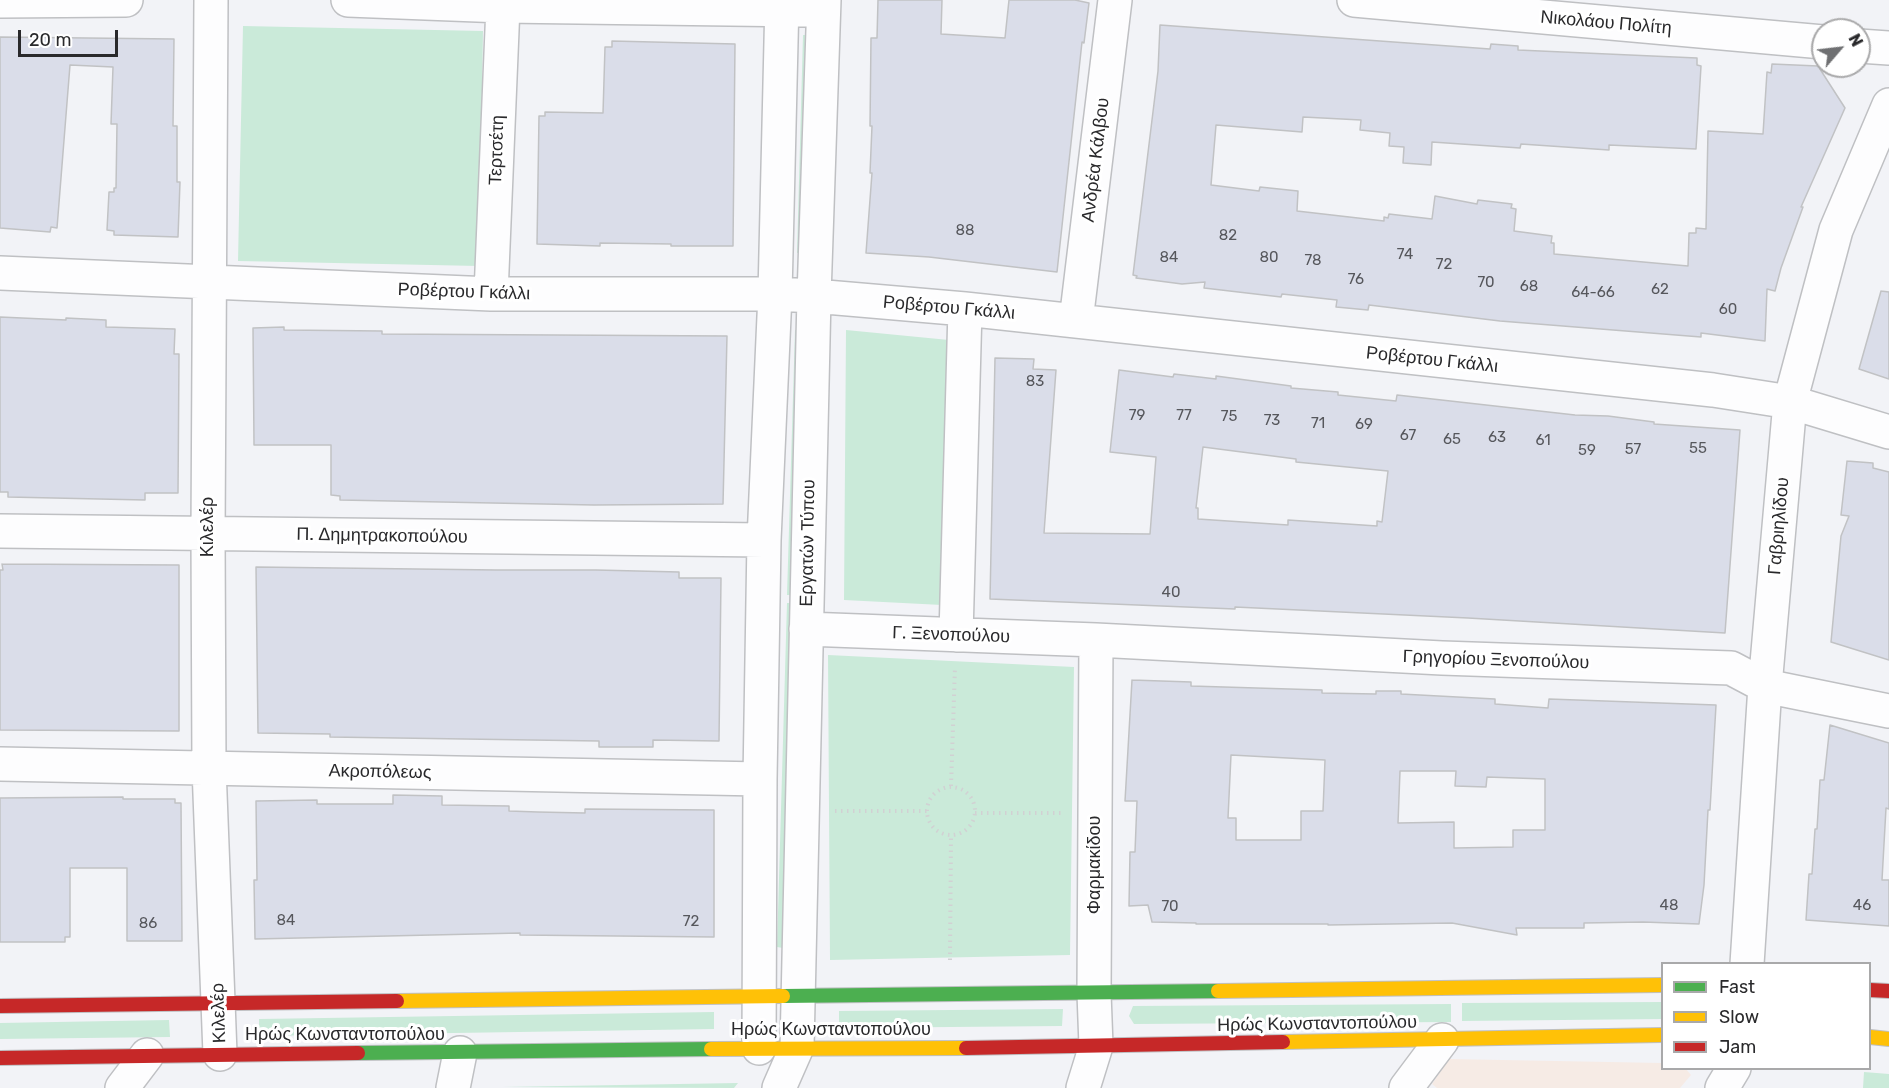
<!DOCTYPE html>
<html>
<head>
<meta charset="utf-8">
<style>
  body { margin:0 }
  #map { position:relative; width:1889px; height:1088px; overflow:hidden; background:#f2f3f7; font-family:Rubik,sans-serif }
  canvas { display:block }
  .legend { position:absolute; left:1661px; top:962px; width:210px; height:108px; box-sizing:border-box; background:#fff; border:2px solid #a9a9aa; margin:0; padding:8px 10px; list-style:none; font-size:18px; color:#29292b }
  .legend li { display:flex; align-items:center; gap:12px; height:30px }
  .legend b { width:30px; border:2px solid #a9a9aa }
  .north { position:absolute; left:1811px; top:18px; width:60px; height:60px; box-sizing:border-box; background:#fff; border:2px solid #a9a9aa; border-radius:50%; rotate:62deg; font-size:16px; font-weight:700; line-height:24px; text-align:center; color:#29292b }
  .north::after { content:''; display:block; margin:auto; width:21px; height:27px; background:#6f7072; clip-path:polygon(50% 0,100% 100%,50% 72%,0 100%) }
  .scale { position:absolute; left:18px; top:30px; width:100px; height:27px; box-sizing:border-box; border:3px solid #29292b; border-top:0; padding-left:8px; font-size:18px; line-height:21px; white-space:nowrap; color:#29292b; -webkit-text-stroke:4px #fff; paint-order:stroke }
</style>
</head>
<body>
<div id="map">
<canvas width="1889" height="1088"></canvas>
<ul class="legend">
<li><b style="height:8px;background:#4caf50"></b>Fast</li>
<li><b style="height:8px;background:#ffc107"></b>Slow</li>
<li><b style="height:8px;background:#c62828"></b>Jam</li>
</ul>
<div class="north">N</div>
<div class="scale">20 m</div>
</div>
<script>
const c = document.querySelector('canvas').getContext('2d');
c.lineJoin = 'round';
function paint(path, color) { c.fillStyle = color; c.fill(path, 'evenodd'); }
const poly = rows => new Path2D(rows.map(r => 'M' + r).join(''));
function trace(path, color, width, dash) { c.strokeStyle = color; c.lineWidth = width; c.lineCap = dash ? 'butt' : 'round'; c.setLineDash(dash || []); c.stroke(path); }
function drawText(font, color, halo, rows, align = 'center') {
  c.font = font + ' Rubik,sans-serif'; c.lineWidth = 6; c.setLineDash([]); c.textBaseline = 'middle'; c.strokeStyle = halo; c.fillStyle = color; for (const [text, x, y, turn = 0] of rows) {
    c.save(); c.translate(x, y); c.rotate((+turn || 0) * Math.PI / 180); c.textAlign = isNaN(turn) ? turn : align; if (halo) c.strokeText(text, 0, 0); c.fillText(text, 0, 0); c.restore();
  }
}
const education = poly([
  [1449,1059,1662,1063,1662,1068,1686,1069,1691,1075,1680,1088,1437,1088,1432,1084]
]);
const green = poly([
  [243,26,483,31,479,266,238,261],
  [803,35,809,35,803,253,797,253],
  [795,330,801,330,793,595,787,595],
  [846,330,949,340,942,605,844,600],
  [787,603,793,603,783,948,777,947],
  [828,655,1074,667,1070,955,830,960],
  [1662,1002,1662,1019,1462,1021,1462,1003],
  [1451,1004,1451,1022,1134,1024,1129,1016,1133,1006],
  [1063,1009,1062,1026,839,1028,839,1011],
  [714,1012,714,1029,259,1036,259,1019],
  [169,1020,170,1037,0,1039,0,1023],
  [1864,1072,1889,1074,1889,1088,1863,1088],
  [738,1083,734,1088,502,1087]
]);
const building = poly([
  [878,0,942,0,941,34,1005,38,1009,0,1075,0,1089,3,1084,43,1082,42,1057,272,929,257,866,253,872,173,870,173,872,126,870,126,871,38,877,38,878,0],
  [1160,25,1490,49,1491,44,1518,46,1518,50,1697,58,1697,65,1701,66,1696,149,1609,145,1609,150,1521,144,1520,148,1432,142,1431,165,1403,163,1404,147,1389,146,1390,133,1360,130,1361,120,1303,117,1302,132,1216,125,1211,185,1259,191,1260,187,1298,191,1297,211,1384,221,1384,217,1388,218,1389,214,1432,219,1435,196,1477,204,1478,200,1512,204,1511,208,1516,209,1514,231,1552,236,1551,243,1554,243,1554,254,1688,266,1689,233,1696,233,1696,228,1706,229,1708,131,1763,134,1767,72,1771,73,1772,64,1818,66,1845,108,1801,207,1803,207,1781,268,1775,291,1767,289,1765,341,1701,333,1701,337,1500,321,1369,305,1368,310,1336,307,1337,300,1282,294,1281,297,1204,288,1205,282,1182,284,1136,278,1137,276,1133,275,1158,71,1160,25],
  [0,37,174,39,173,126,177,126,177,182,180,182,178,237,114,235,114,231,107,230,109,192,114,192,114,188,116,188,117,124,111,124,113,67,70,65,57,228,51,227,50,232,0,228,0,37],
  [612,41,735,44,733,246,671,246,671,244,600,243,600,246,537,244,539,116,545,116,545,112,603,113,605,47,612,47,612,41],
  [1881,291,1889,292,1889,379,1859,369,1881,291],
  [0,317,66,320,66,318,106,320,106,327,175,329,174,354,179,354,178,493,145,493,145,500,8,497,8,492,0,492,0,317],
  [284,327,284,330,382,331,382,334,727,336,723,504,594,505,340,500,340,496,331,495,331,445,254,445,253,328,284,327],
  [995,358,1034,359,1033,369,1056,370,1044,533,1150,534,1156,457,1110,452,1119,370,1173,377,1174,374,1216,379,1216,376,1291,386,1291,388,1338,392,1338,395,1396,401,1397,395,1575,415,1608,416,1654,422,1654,424,1740,430,1725,633,1468,618,1235,607,1235,609,990,599,995,358],
  [1203,447,1296,459,1296,462,1388,471,1382,522,1377,521,1377,526,1288,520,1288,525,1198,519,1198,508,1196,508,1203,447],
  [1847,461,1873,463,1873,468,1889,472,1889,660,1831,642,1841,536,1849,516,1841,515,1847,461],
  [2,564,179,565,179,731,0,730,0,570,3,570,2,564],
  [256,567,497,570,596,570,679,572,679,578,721,578,719,741,653,740,653,747,599,747,599,741,330,737,330,734,258,733,256,567],
  [1132,680,1191,682,1191,686,1322,690,1322,693,1376,694,1376,691,1401,691,1401,694,1495,699,1495,704,1548,708,1549,699,1716,705,1710,810,1708,810,1704,885,1699,924,1643,922,1584,923,1584,928,1516,928,1517,935,1452,923,1328,925,1328,924,1196,924,1196,923,1152,922,1148,905,1129,906,1130,852,1135,852,1137,801,1125,801,1132,680],
  [1231,755,1325,760,1323,811,1301,811,1301,840,1236,840,1236,818,1228,818,1231,755],
  [1400,771,1456,771,1455,786,1486,787,1487,777,1545,779,1545,830,1513,830,1513,847,1454,848,1454,822,1398,823,1400,771],
  [1830,725,1889,743,1889,809,1886,808,1882,880,1889,880,1889,926,1806,920,1809,874,1812,874,1815,829,1817,829,1820,780,1824,780,1830,725],
  [393,795,442,796,442,805,509,806,509,811,538,812,585,813,585,809,714,810,714,937,520,935,520,933,255,939,254,880,257,880,256,801,317,800,317,804,393,804,393,795],
  [123,797,123,799,175,799,175,803,181,803,182,941,127,941,127,868,70,868,70,937,65,937,65,942,0,942,0,798,123,797]
]);
const path = poly([
  [951,786,955,667],
  '927 811a24 24 0 1 1 48 0a24 24 0 1 1-48 0Z',
  [835,811,927,811],
  [975,813,1061,813],
  [950,960,951,835]
]);
const street = poly([
  [211,0,208,535,209,768,220,1054],
  [348,0,503,6,805,10],
  [1354,0,1823,42],
  [0,1,126,0],
  [1859,46,1889,48],
  [0,273,491,294,775,294,814,296,965,309,1713,390,1790,402,1889,432],
  [491,294,503,6],
  [1076,321,1115,0],
  [0,531,764,540],
  [806,629,1096,640,1442,658,1731,668,1765,686,1889,711],
  [956,635,965,309],
  [0,764,760,779],
  [1747,964,1765,686,1790,402,1836,230,1889,105],
  [759,1048,760,779,764,540,775,294,782,0],
  [122,1088,147,1055],
  [453,1088,460,1053],
  [779,1088,797,1047,814,296,824,0],
  [1083,1088,1096,1046,1094,993,1096,640],
  [1406,1088,1442,1040],
  [1722,1088,1734,1068]
]);
const fast = poly([
  [783,996,1218,991],
  [358,1053,711,1049]
]);
const slow = poly([
  [1218,991,1662,985],
  [397,1001,783,996],
  [1870,1037,1889,1039],
  [1283,1042,1662,1035],
  [711,1049,966,1048]
]);
const jam = poly([
  [1870,990,1889,991],
  [0,1006,397,1001],
  [966,1048,1283,1042],
  [0,1058,358,1053]
]);
const numberNames = [
  ["88",965,231],
  ["82",1228,236],
  ["74",1405,255],
  ["84",1169,258],
  ["80",1269,258],
  ["78",1313,261],
  ["72",1444,265],
  ["76",1356,280],
  ["70",1486,283],
  ["68",1529,287],
  ["62",1660,290],
  ["64-66",1593,293],
  ["60",1728,310],
  ["83",1035,382],
  ["79",1137,416],
  ["77",1184,416],
  ["75",1229,417],
  ["73",1272,421],
  ["71",1318,424],
  ["69",1364,425],
  ["67",1408,436],
  ["63",1497,438],
  ["65",1452,440],
  ["61",1543,441],
  ["55",1698,449],
  ["57",1633,450],
  ["59",1587,451],
  ["40",1171,593],
  ["48",1669,906],
  ["46",1862,906],
  ["70",1170,907],
  ["84",286,921],
  ["72",691,922],
  ["86",148,924]
];
const streetNames = [
  ["Νικολάου Πολίτη",1606,23,5],
  ["Τερτσέτη",497,150,-88],
  ["Ανδρέα Κάλβου",1096,160,-83],
  ["Ροβέρτου Γκάλλι",464,292,2],
  ["Ροβέρτου Γκάλλι",949,308,5],
  ["Ροβέρτου Γκάλλι",1432,360,6],
  ["Γαβριηλίδου",1779,526,-85],
  ["Κιλελέρ",208,527,-90],
  ["Π. Δημητρακοπούλου",382,536,1],
  ["Εργατών Τύπου",808,543,-89],
  ["Γ. Ξενοπούλου",951,635,2],
  ["Γρηγορίου Ξενοπούλου",1496,660,2],
  ["Ακροπόλεως",380,772,1],
  ["Φαρμακίδου",1095,865,-90],
  ["Κιλελέρ",219,1013,-92],
  ["Ηρώς Κωνσταντοπούλου",1317,1024,-1],
  ["Ηρώς Κωνσταντοπούλου",831,1030],
  ["Ηρώς Κωνσταντοπούλου",345,1035]
];
paint(education, '#f6ebe5');
paint(green, '#caead9');
paint(building, '#dadde9');
trace(building, '#c1c2c4', 1.5);
trace(street, '#bfc0c3', 36);
trace(fast, '#bfc0c3', 16);
trace(slow, '#bfc0c3', 16);
trace(jam, '#bfc0c3', 16);
trace(path, '#d1d1d3', 4, [1.5, 4.5]);
trace(street, '#fdfdfe', 33);
trace(fast, '#4caf50', 14);
trace(slow, '#ffc107', 14);
trace(jam, '#c62828', 14);
drawText('15px', '#56575c', null, numberNames);
drawText('18px', '#29292b', '#fff', streetNames);
</script>
</body>
</html>
